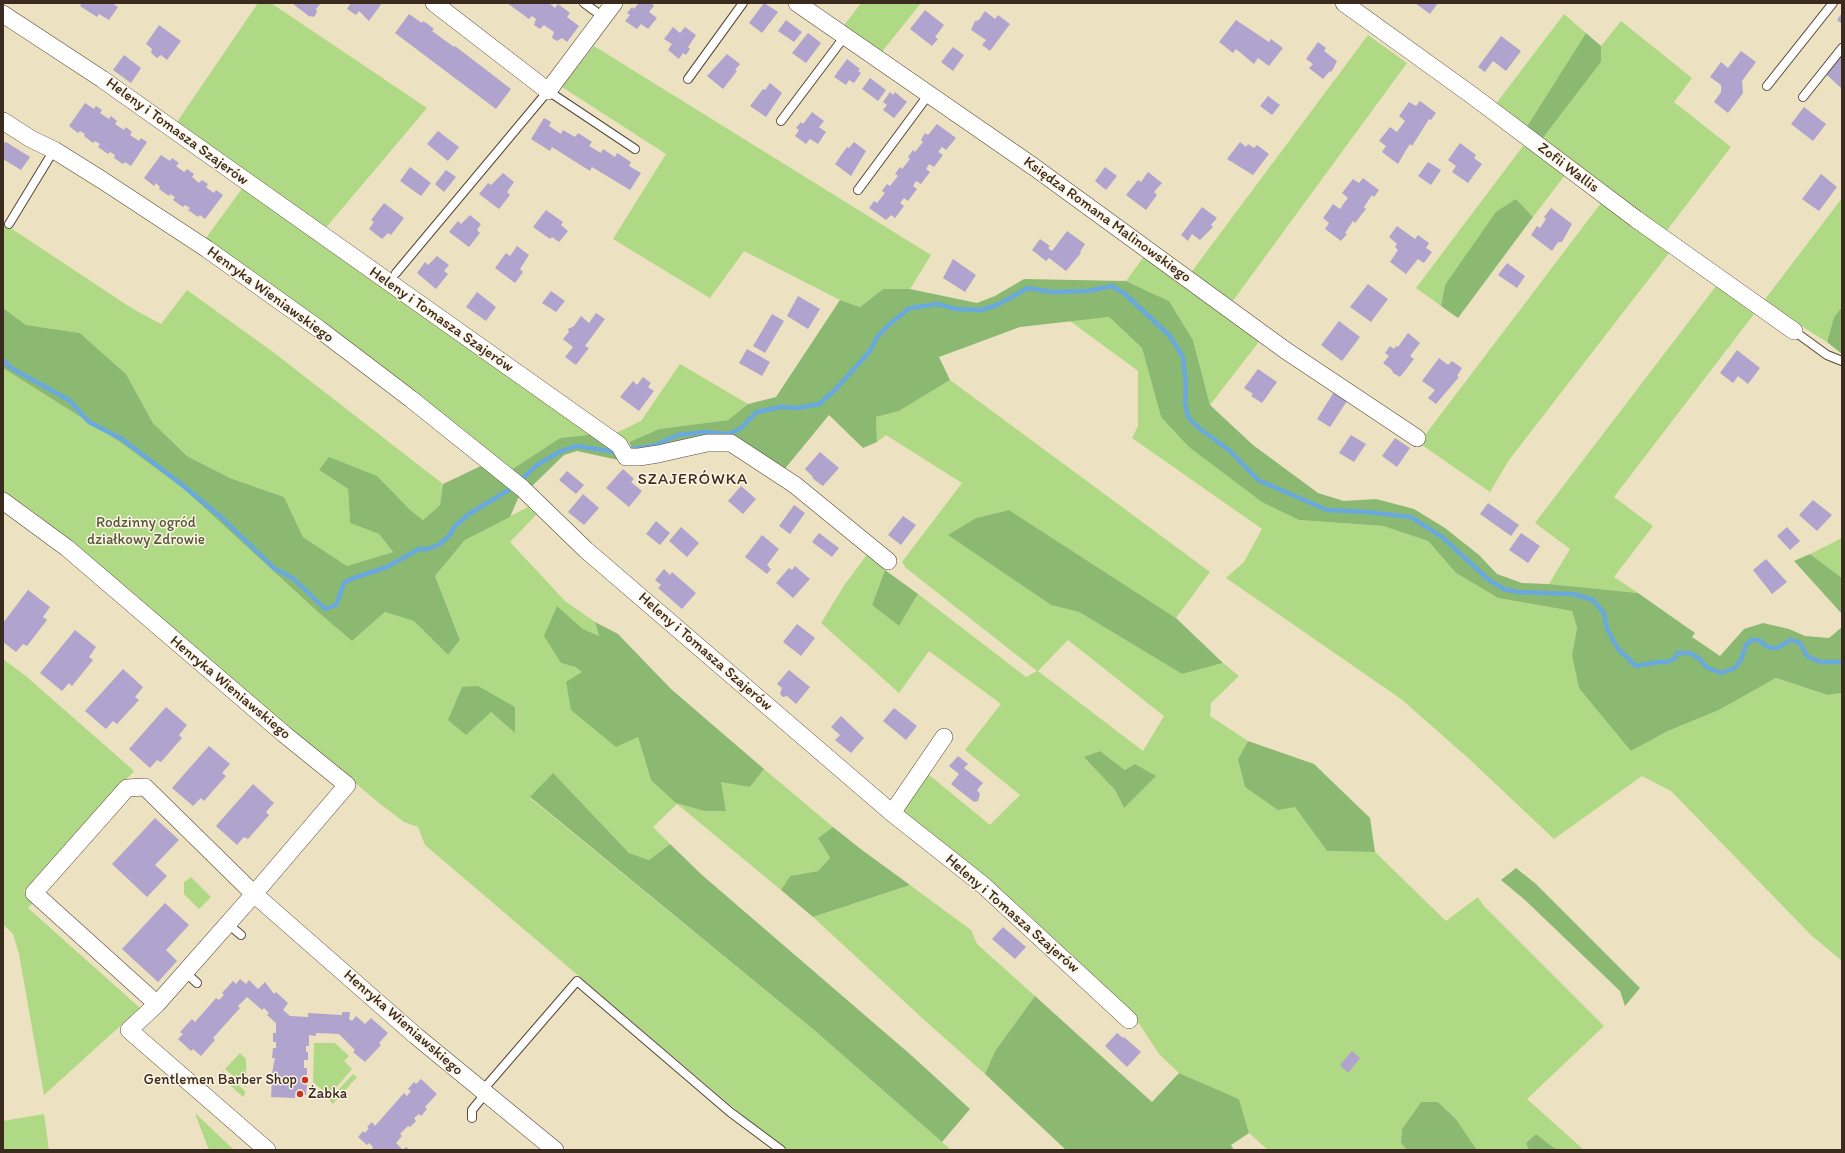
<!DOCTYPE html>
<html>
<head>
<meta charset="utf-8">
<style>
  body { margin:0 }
  #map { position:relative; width:1845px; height:1153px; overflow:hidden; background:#ece2c1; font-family:Itim,sans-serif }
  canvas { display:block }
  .frame { position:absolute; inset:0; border:4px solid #3b2a1e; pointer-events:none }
</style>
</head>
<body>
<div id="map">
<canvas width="1845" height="1153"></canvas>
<div class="frame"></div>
</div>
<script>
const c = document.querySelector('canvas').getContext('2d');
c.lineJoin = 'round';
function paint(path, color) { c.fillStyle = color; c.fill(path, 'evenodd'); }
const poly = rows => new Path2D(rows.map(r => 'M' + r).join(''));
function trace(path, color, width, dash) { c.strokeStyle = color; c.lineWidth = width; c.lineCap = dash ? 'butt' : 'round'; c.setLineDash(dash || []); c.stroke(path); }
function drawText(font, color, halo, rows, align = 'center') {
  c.font = font + ' Itim,sans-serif'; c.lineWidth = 3; c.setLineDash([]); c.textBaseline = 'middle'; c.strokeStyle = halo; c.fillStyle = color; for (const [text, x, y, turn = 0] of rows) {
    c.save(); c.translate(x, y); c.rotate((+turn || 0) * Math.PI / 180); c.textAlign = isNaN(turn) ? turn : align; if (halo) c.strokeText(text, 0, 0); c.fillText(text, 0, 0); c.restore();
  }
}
const green = poly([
  [258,3,271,3,427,108,324,230,177,122],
  [861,3,921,3,881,53,842,28],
  [1564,14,1586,33,1526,128,1495,105],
  [1621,21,1692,78,1674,102,1731,147,1664,234,1542,139,1601,62,1601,46],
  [1368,35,1407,63,1232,302,1190,274],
  [594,46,931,255,910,289,883,289,860,307,840,300,744,251,710,298,613,239,666,154,562,87],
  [1526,142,1565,175,1533,217,1516,199,1445,285,1441,306,1416,288],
  [244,186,595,434,560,438,511,470,203,242],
  [1842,198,1842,307,1834,317,1827,342,1763,302],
  [1601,203,1669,253,1509,460,1490,492,1419,443],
  [3,223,133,309,161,324,187,290,273,352,443,484,440,505,423,520,409,509,319,470,348,489,350,523,379,534,393,552,347,566,303,537,284,497,230,478,187,456,153,423,126,374,80,333,26,325,3,308],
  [1145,255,1261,339,1210,405,1193,340,1169,301,1126,281],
  [1716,286,1754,314,1614,497,1653,526,1614,577,1638,593,1549,584,1570,549,1535,523],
  [1109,317,1142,348,1161,417,1299,520,1383,526,1428,541,1456,573,1498,598,1572,611,1577,628,1572,655,1631,751,1668,731,1719,710,1776,678,1826,695,1842,693,1842,961,1811,935,1671,791,1642,776,1554,839,1467,757,1401,699,1226,578,1244,562,1262,529,1132,438,1138,426,1138,371,1070,321],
  [680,364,748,404,728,420,659,429,629,442,616,433,641,421],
  [3,368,120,442,185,490,319,613,352,641,385,612,414,620,448,655,460,640,435,576,465,540,528,507,536,515,510,542,565,601,595,622,599,636,583,629,557,606,561,663,575,667,582,672,638,737,651,780,726,810,720,781,750,787,764,769,833,827,818,838,830,858,818,871,790,876,781,890,677,804,653,827,670,844,649,860,629,853,553,774,530,798,814,1030,951,1150,785,1150,769,1138,425,845,418,827,404,822,379,803,34,512,3,492],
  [515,707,514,732,491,712],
  [950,380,1210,572,1176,618,1009,510,976,518,949,535,1051,605,1079,612,1182,674,1223,663,1239,676,1211,703,1210,716,1248,741,1238,759,1295,807,1327,851,1375,852,1446,921,1478,897,1483,905,1604,1026,1527,1099,1584,1150,1557,1150,1536,1134,1526,1143,1529,1150,1477,1150,1456,1119,1438,1102,1421,1102,1402,1129,1401,1143,1407,1150,1268,1150,1249,1133,1239,1099,1179,1073,1159,1054,1140,1025,1097,981,1025,911,900,813,928,774,990,825,1020,795,965,750,1001,704,929,651,899,693,821,623,845,584,869,552,885,570,872,605,899,626,918,594,1026,677,1037,671,906,568,902,562,962,483,886,435,877,442,876,417,899,411],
  [1068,640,1164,716,1143,751,1038,671],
  [1100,751,1125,770,1124,808,1115,790,1085,757],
  [1842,538,1842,578,1810,554],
  [3,659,27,677,134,771,24,891,34,901,28,908,140,1008,44,1095,19,954,13,934,3,924],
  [191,877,211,897,199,909,184,894,184,882],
  [910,885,971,930,977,944,1035,996,995,1051,985,1074,921,1017,813,917],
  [314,1043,335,1043,349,1056,344,1061,352,1069,329,1096,313,1082],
  [240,1053,246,1059,246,1087,225,1069],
  [223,1071,245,1091,245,1094,243,1097,219,1075],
  [353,1074,357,1077,333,1104,329,1100],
  [195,1113,234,1150,209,1150],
  [44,1114,49,1150,3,1150,3,1121]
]);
const forest = poly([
  [1586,33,1601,46,1601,62,1542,139,1526,128],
  [1516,199,1533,217,1458,318,1441,306,1445,285,1496,212],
  [1024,279,1126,281,1169,301,1193,340,1210,405,1253,445,1318,493,1344,501,1376,499,1414,509,1445,528,1479,555,1497,574,1522,583,1549,584,1638,593,1695,633,1692,637,1720,656,1744,629,1763,623,1789,629,1805,636,1829,638,1842,627,1842,693,1827,695,1776,678,1719,710,1668,731,1631,751,1579,688,1572,655,1577,628,1572,611,1498,598,1456,573,1428,541,1383,526,1299,520,1262,502,1189,447,1161,417,1142,348,1109,317,1020,327,939,357,950,380,899,411,876,417,877,442,863,448,829,415,783,471,745,445,634,452,629,442,659,429,728,420,748,404,776,397,840,300,860,307,883,289,910,289,977,303,995,296],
  [1842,307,1842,354,1827,342,1834,317],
  [3,308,26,325,80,333,126,374,153,423,187,456,230,478,284,497,303,537,347,566,393,552,379,534,350,523,348,489,319,470,329,457,377,476,409,509,423,520,440,505,443,484,483,465,519,496,510,517,465,540,435,576,460,640,448,655,414,621,385,612,352,641,319,613,185,490,120,442,3,368],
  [595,434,610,444,623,461,577,451,564,455,530,488,511,470,560,438],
  [1009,510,1176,618,1223,663,1182,674,1079,612,1051,605,948,535,976,518],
  [1810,554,1842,578,1842,614,1794,561],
  [885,570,918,594,899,626,872,605],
  [557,606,583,629,599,636,595,622,618,634,671,689,764,769,750,787,721,782,726,811,705,811,676,803,651,780,638,737,616,747,571,710,566,682,582,672,575,667,561,663,544,636],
  [478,686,515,707,515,733,491,712,466,735,448,720,462,687],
  [1248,741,1314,764,1370,818,1375,852,1327,851,1295,807,1278,810,1245,787,1238,759],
  [1100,751,1125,770,1135,764,1156,776,1124,808,1115,790,1084,757],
  [553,773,629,853,649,860,670,844,702,875,911,1055,970,1109,942,1142,814,1030,530,797],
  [833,827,862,850,910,885,813,917,781,890,790,876,818,871,830,858,818,838],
  [1516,868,1536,884,1640,988,1625,1006,1620,991,1525,900,1501,880],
  [1035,996,1152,1102,1179,1073,1239,1099,1249,1133,1231,1145,1234,1150,1066,1150,985,1074,995,1051],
  [1421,1102,1438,1102,1456,1119,1477,1150,1407,1150,1401,1143,1402,1129],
  [1536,1134,1557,1150,1529,1150,1526,1143]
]);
const stream = poly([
  [3,360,11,368,69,400,89,422,122,439,180,483,222,518,274,568,294,579,325,609,336,605,344,583,351,579,387,567,419,549,428,549,440,544,449,536,455,526,469,514,512,488],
  [631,449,653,446,678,435,705,432,728,434,740,429,757,412,780,407,799,408,819,404,834,391,870,351,877,337,892,322,910,308,938,304,956,309,981,310,997,305,1028,288,1052,292,1088,291,1112,286,1125,294,1170,336,1183,357,1186,386,1185,403,1188,417,1200,429,1229,450,1258,480,1327,510,1367,512,1411,517,1442,537,1489,580,1504,589,1518,592,1573,594,1593,600,1604,613,1607,629,1618,649,1636,666,1658,662,1667,662,1674,659,1678,653,1690,653,1700,659,1706,667,1721,673,1735,668,1741,660,1746,645,1751,640,1759,640,1766,646,1772,648,1777,648,1791,640,1800,643,1807,656,1820,662,1842,662],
  [520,481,537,465,559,452,576,446,616,452]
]);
const building = poly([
  [82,3,112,3,118,7,109,20,99,14,97,17,80,6],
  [294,3,321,3,316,9,317,12,314,17,311,16,310,17,293,4],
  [351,3,382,3,369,21,359,11,356,15,347,9],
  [507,3,549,3,555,8,558,4,570,13,567,17,579,26,567,42,562,38,557,41,552,38,554,32,544,25,540,29,534,25,536,19,532,16,529,19],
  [639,3,651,3,654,6,649,12,657,18,648,29,641,24,637,29,625,21,630,15,627,13,632,7,634,9],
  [764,3,778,12,762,33,749,23],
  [1415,3,1438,3,1430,14],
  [925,10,944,25,935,37,938,39,932,46,910,29],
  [985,11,995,19,998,15,1010,24,990,51,982,45,986,40,971,30,975,21,979,20],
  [1842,13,1842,24,1837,20],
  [409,14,422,23,423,21,429,25,434,29,432,31,454,47,455,46,511,89,496,109,395,33],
  [786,20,802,32,794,42,778,31],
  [1236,20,1269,42,1271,39,1283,48,1269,66,1258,58,1254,64,1236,49,1233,53,1219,42],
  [159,25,181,41,167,60,161,55,157,58,151,53,152,49,146,44],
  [673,27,680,33,685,27,696,35,688,47,690,49,686,55,683,53,679,59,668,50,672,44,664,39],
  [808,33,821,43,806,63,792,53],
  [1501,36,1521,51,1506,71,1493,61,1485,72,1478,67],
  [1318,42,1326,48,1324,51,1337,61,1332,71,1329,72,1323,79,1309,68,1313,64,1306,59],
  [953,47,964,55,953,71,941,62],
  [1741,51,1756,62,1742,81,1743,93,1728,113,1714,102,1721,92,1721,85,1710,77,1721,62,1728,68],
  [1842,53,1842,87,1841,88,1826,74],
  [727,54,740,64,735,70,737,71,723,89,707,76],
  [124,55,141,68,131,83,113,70],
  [847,59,860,69,858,71,861,73,854,83,849,80,846,85,834,77],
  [870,78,886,90,878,101,862,89],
  [770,83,782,93,766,117,750,106,763,89,765,90],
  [890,92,893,95,895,92,907,102,894,118,883,110,887,105,883,102],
  [1268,96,1280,105,1272,115,1260,106],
  [1420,101,1436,113,1431,120,1429,119,1412,146,1410,144,1406,150,1398,164,1382,152,1386,146,1379,141,1390,127,1397,132,1405,121,1399,116,1409,102,1416,106],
  [85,103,94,109,96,106,102,110,100,113,109,119,111,116,117,121,115,124,124,130,126,127,132,132,130,135,139,141,141,138,147,142,131,166,125,162,123,164,114,158,115,155,110,152,108,154,98,147,100,144,95,141,93,143,84,136,85,134,80,131,78,133,69,126],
  [1804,107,1826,124,1813,141,1791,124],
  [812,112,824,121,819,127,826,132,818,144,810,139,806,144,795,136,799,130,796,128,801,122,803,124],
  [544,118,551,122,549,126,561,134,563,130,575,137,578,133,592,142,589,146,601,153,603,149,615,157,617,153,631,162,629,166,641,173,630,190,592,167,590,171,552,147,550,151,531,139],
  [937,124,956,138,946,150,942,147,938,152,943,155,934,167,929,164,926,169,930,172,921,184,916,181,913,186,917,189,908,201,904,198,900,203,904,206,895,218,891,215,886,220,869,208,874,201,877,203,885,193,882,191,887,184,890,186,898,176,895,174,900,167,902,169,910,159,908,157,913,150,915,152,923,142,921,140,925,133,928,135],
  [438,131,459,147,448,161,427,144],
  [6,142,30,157,21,170,3,159,3,143],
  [854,142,866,151,851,176,835,164,847,147,849,148],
  [1240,142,1246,147,1248,144,1254,148,1257,145,1269,154,1253,175,1227,159],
  [1460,143,1476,155,1474,158,1482,164,1468,183,1452,172,1456,166,1448,160],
  [161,155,170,161,172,158,179,163,176,166,184,172,187,169,194,174,192,177,199,183,202,180,208,184,206,187,214,193,216,190,223,195,205,219,200,215,198,217,188,210,190,208,185,205,183,207,173,200,175,197,170,194,169,196,159,189,160,187,156,183,154,186,144,178],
  [1428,162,1441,170,1431,185,1418,176],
  [410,167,431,183,421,196,400,181],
  [1105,167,1117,176,1106,190,1095,181],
  [446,170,456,177,444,192,435,184],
  [1148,172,1162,183,1154,192,1157,195,1146,210,1126,195,1138,180,1141,182],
  [503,173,514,182,507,192,510,195,499,209,479,194,488,183,491,185],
  [1821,174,1837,187,1819,211,1802,199],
  [1363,178,1379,190,1374,197,1372,195,1364,207,1366,209,1355,223,1353,221,1345,233,1347,234,1341,241,1325,229,1329,223,1323,218,1333,204,1340,209,1344,203,1348,198,1342,193,1353,179,1359,183],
  [384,203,404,218,391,235,388,233,382,239,369,229,374,222,371,220],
  [1202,207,1217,218,1211,225,1213,227,1200,240,1192,234,1188,241,1181,235],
  [1551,208,1572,224,1562,242,1558,242,1552,251,1531,235,1537,226,1540,228,1546,219,1544,217],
  [546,210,563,222,561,225,568,231,559,242,552,237,550,239,533,227],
  [470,215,481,224,477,230,480,233,469,247,449,232,458,221,461,224],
  [1397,226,1415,239,1418,235,1429,243,1426,248,1432,252,1424,263,1418,259,1406,274,1390,262,1398,250,1395,247,1397,244,1389,237],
  [1067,231,1085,244,1080,252,1081,253,1066,271,1049,258,1046,261,1032,250,1040,239,1050,246,1048,248,1052,251],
  [517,246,529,255,520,269,523,272,515,283,495,268,506,253,510,256],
  [437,256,449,265,444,271,448,274,436,289,417,273,425,262,428,265],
  [953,259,976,275,965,292,943,278],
  [1507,263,1525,276,1517,288,1498,275],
  [1368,284,1388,299,1371,322,1350,307],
  [551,291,565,301,556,312,542,303],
  [477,292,496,307,486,321,466,307],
  [798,296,820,309,808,329,787,316],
  [596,313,605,319,585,346,589,348,576,365,565,357,573,347,563,339,569,332,568,329,574,326,581,316,589,323],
  [772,314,784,321,765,353,753,346],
  [1339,321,1360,337,1342,361,1321,345],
  [1408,333,1420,343,1410,356,1414,359,1400,377,1393,373,1392,370,1383,363,1389,356,1385,353,1390,346,1394,349,1396,346,1398,347],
  [747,349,770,362,762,376,739,363],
  [1737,350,1760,368,1748,384,1738,376,1733,383,1720,373],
  [1439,358,1448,365,1452,361,1462,368,1457,376,1459,377,1436,404,1428,398,1435,390,1422,381],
  [1258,369,1277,382,1262,403,1251,396,1253,394,1244,388],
  [643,377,651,383,648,387,654,391,639,411,620,397,633,381,637,385],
  [1334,392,1347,401,1330,427,1317,419],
  [1351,435,1366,444,1354,462,1339,453],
  [1395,438,1410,448,1397,467,1382,456],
  [820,452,839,468,823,486,812,478,813,477,805,469],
  [623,469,634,479,631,482,642,491,629,507,606,488],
  [567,471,584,485,576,494,559,480],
  [741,486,756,499,743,514,728,501],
  [583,494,599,508,584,525,568,512],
  [1813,500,1832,515,1817,531,1799,515],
  [1488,503,1519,525,1511,536,1480,514],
  [794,505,805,513,790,534,779,526],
  [903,516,916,525,901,545,888,535],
  [656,521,670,533,660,545,646,534],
  [681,527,699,543,687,557,669,541],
  [1787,527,1800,541,1790,550,1777,536],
  [819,533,839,548,832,557,812,542],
  [1521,533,1540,546,1528,563,1509,550],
  [762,535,779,549,767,565,771,569,767,574,745,557],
  [1766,559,1787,582,1772,594,1753,570],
  [795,566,810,579,793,598,776,583,789,568,792,570],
  [664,569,670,575,672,572,696,593,682,609,658,588,661,585,655,580],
  [28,590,50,607,43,617,47,620,27,646,23,644,16,652,3,642,3,623],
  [797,624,815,638,801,656,783,642],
  [75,630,96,647,89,657,93,660,72,686,69,683,62,691,40,673],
  [123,669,143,687,135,697,139,700,117,724,113,721,106,729,85,711],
  [789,670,810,687,796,704,787,696,783,697,780,694,782,688,777,684],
  [166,707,187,725,179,735,182,738,161,762,157,760,150,768,129,749],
  [894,708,917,726,906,740,883,721],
  [841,716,864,738,851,753,835,740,840,735,831,727],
  [209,746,230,764,222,773,226,776,204,801,201,798,193,806,172,788],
  [958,756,968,764,964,768,983,783,977,790,980,794,978,801,974,802,951,784,959,774,949,766],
  [253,784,274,803,266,812,269,815,248,839,244,837,237,845,216,826],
  [155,818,179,840,155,865,167,876,147,897,112,864],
  [165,903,189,925,166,950,177,961,158,982,122,949],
  [1003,927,1026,947,1015,959,992,939],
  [240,979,246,984,249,980,258,989,265,982,274,994,276,992,288,1003,283,1010,290,1016,308,1017,308,1013,342,1015,342,1012,350,1012,349,1019,352,1021,356,1016,365,1024,371,1018,388,1033,379,1043,381,1045,365,1062,353,1052,355,1050,339,1034,316,1033,316,1036,309,1035,309,1046,306,1046,306,1052,308,1052,308,1060,304,1060,304,1068,307,1068,307,1077,304,1077,304,1084,307,1084,306,1095,295,1095,295,1098,271,1097,272,1080,275,1080,275,1073,272,1073,275,1058,272,1058,273,1048,276,1048,276,1042,273,1042,273,1033,276,1033,276,1023,267,1015,269,1013,264,1008,262,1010,247,997,238,1006,240,1008,213,1038,215,1040,201,1056,193,1049,191,1051,178,1039,183,1034,180,1032,192,1019,195,1022,216,998,219,1000,224,995,222,993,233,981,236,984],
  [1117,1033,1123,1038,1124,1037,1141,1052,1127,1067,1105,1046],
  [1352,1051,1360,1058,1348,1073,1340,1065],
  [421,1079,437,1094,425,1107,427,1109,421,1116,419,1114,414,1118,416,1121,410,1127,408,1126,400,1134,402,1136,396,1143,403,1150,406,1147,410,1150,372,1150,373,1147,369,1143,367,1145,358,1137,363,1131,365,1133,369,1128,367,1127,372,1122,375,1126,404,1093,407,1096,411,1091,408,1089,414,1082,416,1084]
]);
const lane = poly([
  [584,3,603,17],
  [688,79,743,3],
  [1767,86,1833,3],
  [1803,97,1842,48],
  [781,121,845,36],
  [858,190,929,94],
  [9,224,54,150],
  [396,273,548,91,635,149],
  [1794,331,1827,355,1842,361],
  [228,924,241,935],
  [185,972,197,983],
  [482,1091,577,981,730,1112,781,1150],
  [472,1118,472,1110,486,1093]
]);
const street = poly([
  [434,3,548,91,614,3],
  [797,3,1034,167,1285,350,1417,438],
  [1344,3,1473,96,1636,219,1794,331],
  [3,14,102,79,619,445,626,457,639,457,658,454,707,443,731,443,795,485,888,561],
  [3,121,31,139,54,150,102,180,207,249,319,329,411,399,522,488,586,550,892,813,983,885,1129,1020],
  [3,501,67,548,284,734,347,785,254,894,157,1004,34,893,127,788,145,787,254,894,416,1036,555,1150],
  [892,813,944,737],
  [157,1004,129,1030,267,1150]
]);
const markers = [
  [305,1080,4,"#c8321e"],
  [300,1094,4,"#c8321e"]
];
const streetNames = [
  ["Heleny i Tomasza Szajerów",177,132,36],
  ["Zofii Wallis",1568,168,37],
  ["Księdza Romana Malinowskiego",1107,220,36],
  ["Henryka Wieniawskiego",270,295,36],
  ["Heleny i Tomasza Szajerów",441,320,35],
  ["Heleny i Tomasza Szajerów",705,652,41],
  ["Henryka Wieniawskiego",230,688,40],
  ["Heleny i Tomasza Szajerów",1012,914,41],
  ["Henryka Wieniawskiego",403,1023,41]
];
const parkNames = [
  ["Rodzinny ogród",146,523],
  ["działkowy Zdrowie",146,540]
];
const poiNames = [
  ["Gentlemen Barber Shop",297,1080],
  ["Żabka",308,1094,"left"]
];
const neighbourhoodNames = [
  ["SZAJERÓWKA",693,480]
];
paint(green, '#afd984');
paint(forest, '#8bb972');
trace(stream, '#6aa9dd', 4.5);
paint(building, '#b0a3cd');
trace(lane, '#564636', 10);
trace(street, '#564636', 18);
trace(lane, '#fff', 8);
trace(street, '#fff', 17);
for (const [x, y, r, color] of markers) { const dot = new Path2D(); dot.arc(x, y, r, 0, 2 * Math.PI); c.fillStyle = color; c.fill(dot); trace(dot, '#fcf5e5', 1.5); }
drawText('15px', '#3b2a1e', '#fcf5e5', streetNames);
drawText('15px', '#585638', '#fcf5e5', parkNames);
drawText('15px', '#3b2a1e', '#fcf5e5', poiNames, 'right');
c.letterSpacing = '1px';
drawText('16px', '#3b2a1e', '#fcf5e5', neighbourhoodNames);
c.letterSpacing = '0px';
</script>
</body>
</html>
